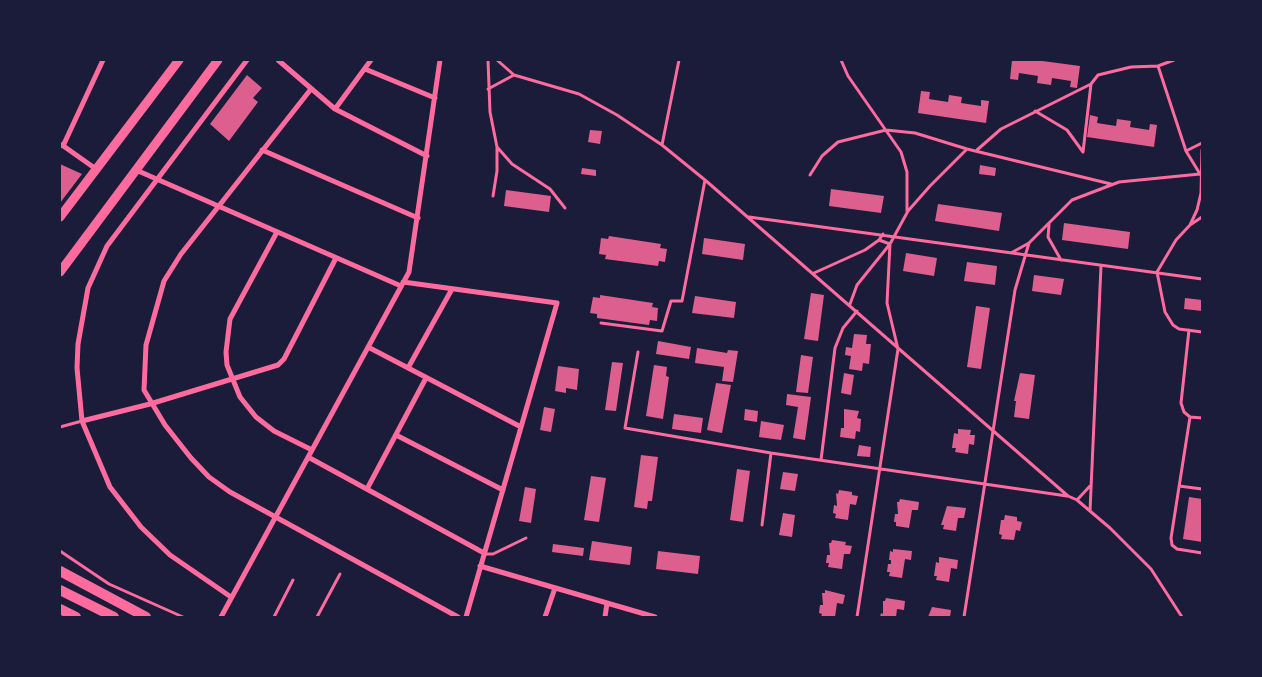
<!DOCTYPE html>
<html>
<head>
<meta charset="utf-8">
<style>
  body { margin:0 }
  #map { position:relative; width:1262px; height:677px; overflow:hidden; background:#1b1b3a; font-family:"DM Sans",sans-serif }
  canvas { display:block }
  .frame { position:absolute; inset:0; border:61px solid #1b1b3a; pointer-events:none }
</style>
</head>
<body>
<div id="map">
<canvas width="1262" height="677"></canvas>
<div class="frame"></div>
</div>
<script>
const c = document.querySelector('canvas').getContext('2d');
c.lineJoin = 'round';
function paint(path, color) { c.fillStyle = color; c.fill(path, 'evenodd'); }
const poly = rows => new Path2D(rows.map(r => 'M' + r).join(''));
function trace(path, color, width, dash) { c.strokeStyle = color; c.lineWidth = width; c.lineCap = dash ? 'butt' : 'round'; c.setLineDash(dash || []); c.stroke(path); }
const building = poly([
  [1012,60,1035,60,1080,66,1077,88,1070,87,1071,81,1052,78,1051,85,1037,83,1038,76,1019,73,1018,80,1010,79],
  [247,75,262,88,253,98,258,102,229,141,210,124],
  [921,91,930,92,929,99,948,102,949,95,962,97,961,103,981,106,981,100,989,101,986,123,918,113],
  [1090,115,1098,117,1097,123,1116,126,1117,119,1131,121,1130,127,1149,130,1150,124,1157,125,1154,147,1087,137],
  [590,130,602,131,600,144,588,142],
  [60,164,82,174,60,203],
  [980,165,996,168,995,176,979,174],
  [582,168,596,170,596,176,581,174],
  [831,189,884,196,881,213,829,206],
  [506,190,551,196,549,212,504,206],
  [938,204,1002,213,999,231,935,221],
  [1064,223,1130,232,1128,249,1062,240],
  [609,236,661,244,660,248,667,249,665,262,659,261,658,266,605,259,606,255,599,254,601,238,608,239],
  [704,238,745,244,743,260,702,254],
  [906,253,937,258,934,276,903,271],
  [967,262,997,266,995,285,964,281],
  [1034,275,1064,279,1061,295,1032,291],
  [811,293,824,295,818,341,804,339],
  [600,295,653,303,652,307,658,308,657,321,650,320,649,325,597,318,597,314,590,313,593,297,600,298],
  [695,296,736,302,734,318,692,313],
  [1185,298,1202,300,1202,311,1184,309],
  [976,306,990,308,981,369,967,367],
  [854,334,867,335,866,344,871,344,869,364,863,363,862,371,849,369,851,356,845,355,846,347,852,348],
  [658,341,691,347,689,359,656,354],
  [697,348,727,353,728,350,738,351,733,382,722,381,724,367,695,363],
  [801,355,813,357,808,393,796,392],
  [612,362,623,363,616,411,605,410],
  [654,365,667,367,666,376,669,377,663,419,646,416],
  [558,366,579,369,577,390,566,388,566,393,555,391],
  [844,373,854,375,851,395,841,393],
  [1020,373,1035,375,1029,419,1014,417,1016,401,1014,401],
  [716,383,731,385,722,433,707,430],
  [787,394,811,397,805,440,793,438,798,407,786,405],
  [544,407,555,409,551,432,540,430],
  [745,409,758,411,757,422,744,420],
  [844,409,859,411,857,418,861,419,860,432,856,431,855,439,840,437,841,428,844,428],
  [674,414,703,418,701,433,672,429],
  [761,421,784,425,781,440,759,437],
  [958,429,971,430,970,435,975,435,974,445,969,444,968,454,955,452,956,448,952,448,954,433,958,434],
  [859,445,871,447,870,457,857,456],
  [641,455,658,457,652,501,648,501,647,509,634,507],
  [737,469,750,471,743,522,730,520],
  [783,472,798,474,795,491,780,489],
  [591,476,606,478,599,522,584,520],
  [525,487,536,489,531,523,519,521],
  [839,490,852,492,852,495,858,496,856,505,850,504,848,520,835,518,836,514,833,513,834,505,837,506,836,493,838,494],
  [1189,497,1202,499,1202,542,1183,539],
  [900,499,919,502,918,510,912,510,909,528,896,526,896,522,894,522,895,514,898,514,897,502,899,502],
  [947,506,966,508,964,518,958,518,956,531,943,529,944,525,941,525],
  [783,513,795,515,792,537,779,535],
  [1005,515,1017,517,1017,521,1022,522,1020,531,1016,530,1014,540,1001,539,1002,535,999,534,1001,520,1004,520],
  [832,540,846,542,845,545,852,546,850,554,844,554,842,569,828,567,829,563,826,563,827,555,830,555,829,543,831,543],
  [592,541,632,547,630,565,589,560],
  [553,544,584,548,583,556,552,552],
  [893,549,912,551,911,560,905,559,902,578,889,576,890,572,887,572,888,564,891,564,891,560,889,560,890,551,893,552],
  [658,551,700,556,698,574,656,569],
  [939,557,958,560,957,569,951,568,949,582,936,580,937,576,934,576,936,562,939,563],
  [825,590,845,595,843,604,837,603,835,617,821,617,822,614,819,613,820,605,823,605,822,593,825,593],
  [886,598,905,601,904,610,897,609,896,617,880,617,881,613,883,614,883,601,885,601],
  [932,607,951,610,950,617,928,617]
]);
const service = poly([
  [488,60,490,112,497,147,512,164,550,189,565,208],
  [497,60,514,75,579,94,617,115,662,145,705,180,1068,496,1077,500,1110,528,1151,569,1182,617],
  [841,60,848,76,901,152,907,172,907,211],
  [1158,66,1186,151,1200,174],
  [488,89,514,75],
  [1035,111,1067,130,1083,152,1091,84],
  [662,145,679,60],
  [977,150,1001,129,1091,84,1098,75,1131,67,1158,66,1174,60],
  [1202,150,1201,193,1197,210,1190,225,1176,240,1157,272,1165,312,1173,325,1179,329,1202,332],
  [1186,151,1202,143],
  [810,175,822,156,838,142,886,130,915,133,967,149,1111,184],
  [493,196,497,171,497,147],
  [749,217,1202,279],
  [1049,225,1048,237,1061,260],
  [1190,225,1202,217],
  [1011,253,1029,243,1072,200,1119,182,1200,174],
  [814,273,865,250,879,240,883,234],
  [850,304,857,285,890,244,908,211,930,186,967,149],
  [601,323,662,331,671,301,682,301,705,180],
  [1189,330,1181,403,1184,412,1190,417,1202,418],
  [638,352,625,428,771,453,1067,496],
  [1190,417,1171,538,1172,545,1177,549,1202,553],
  [60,427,82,421],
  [821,460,835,348,843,328,857,311],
  [1179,486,1202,489],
  [1077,500,1090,486],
  [1090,511,1101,266],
  [762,525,771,453],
  [60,551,109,584,183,617],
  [485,554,493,554,526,538],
  [274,617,293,580],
  [317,617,340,574],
  [857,617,898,349,887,303,890,244,879,240],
  [964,617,1015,290,1029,243]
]);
const minor = poly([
  [278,60,335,109,427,156],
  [365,69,435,98],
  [311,89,181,254,164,281,146,345,144,390,165,425,191,458,209,477,230,492,458,617],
  [335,109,371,60],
  [62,145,96,169],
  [63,146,103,60],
  [262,150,418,218],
  [136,170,401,286],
  [277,232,230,319,226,352,227,365,240,397,256,417,274,431,312,450],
  [403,282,557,303,466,617],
  [368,347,521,427],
  [408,368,452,289],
  [82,421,150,404,278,365,284,359,336,258],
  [396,435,503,490],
  [308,457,484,553],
  [367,489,426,378],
  [480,566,655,617],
  [231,597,170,555,141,527,110,487,82,421,77,368,78,344,88,288,107,246,247,60],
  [221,617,409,272,440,60],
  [545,617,555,588],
  [605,617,607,603]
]);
const primary = poly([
  [60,217,179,60],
  [60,272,218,60]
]);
const trunk = poly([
  [60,571,146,617],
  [60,590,114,617],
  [60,609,76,617]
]);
paint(building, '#dd5f8e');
trace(service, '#ff6b9d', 3);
trace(minor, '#ff6b9d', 5);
trace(primary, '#ff6b9d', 9);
trace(trunk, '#ff6b9d', 10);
</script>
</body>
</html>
